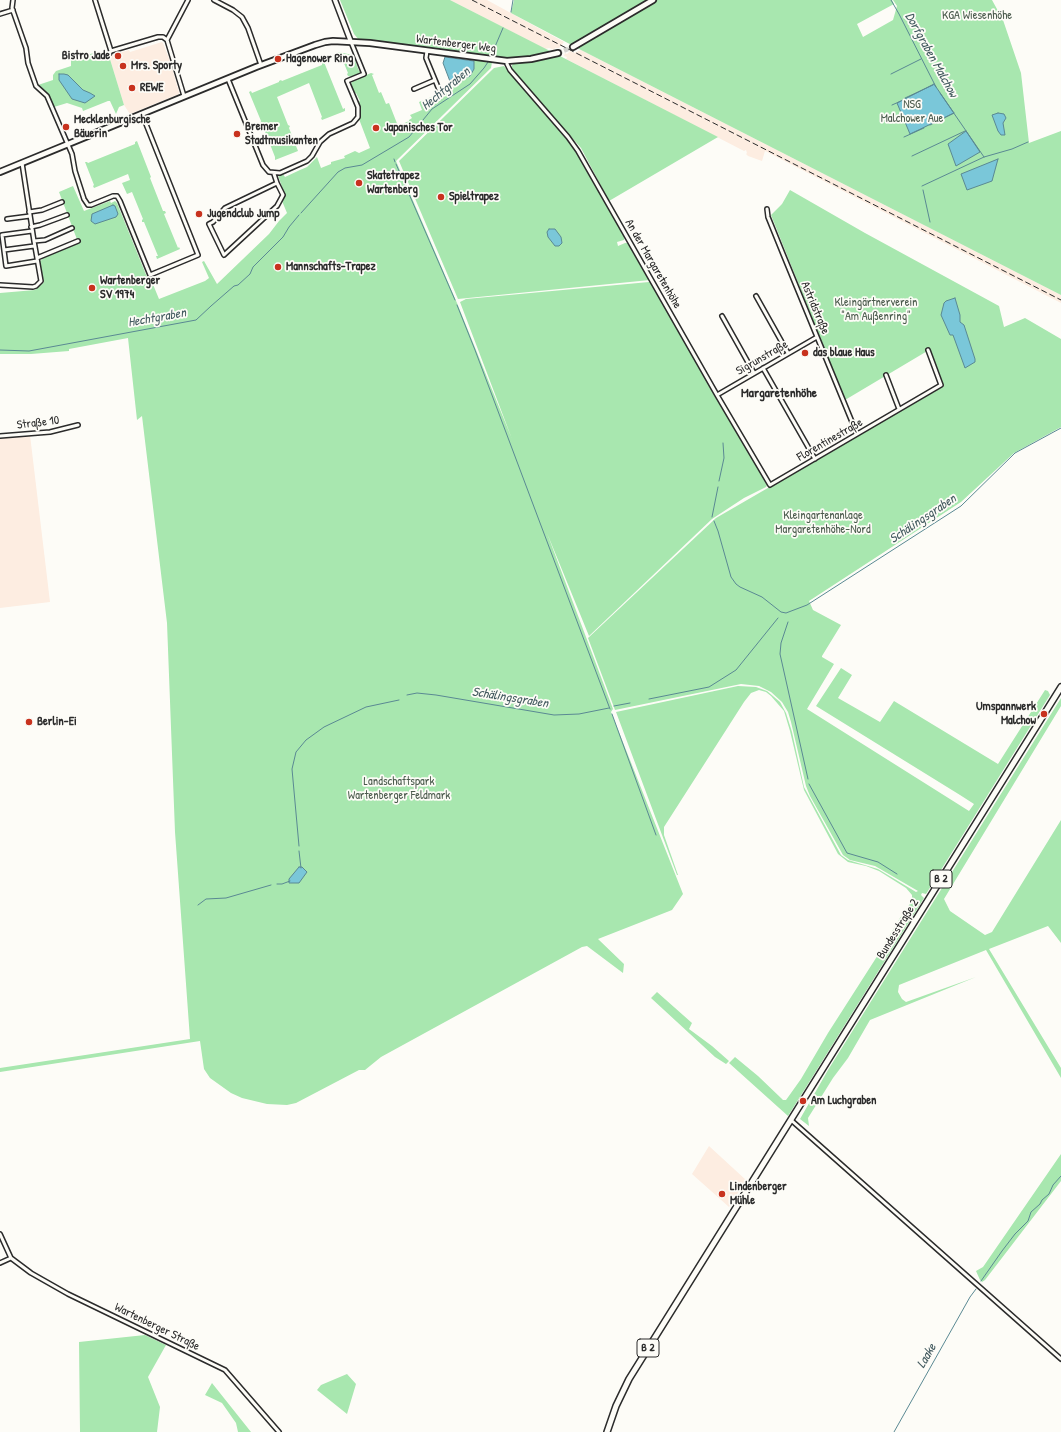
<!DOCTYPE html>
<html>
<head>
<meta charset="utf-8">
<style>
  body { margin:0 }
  canvas { display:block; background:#fdfcf7 }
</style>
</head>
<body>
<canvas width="1061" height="1432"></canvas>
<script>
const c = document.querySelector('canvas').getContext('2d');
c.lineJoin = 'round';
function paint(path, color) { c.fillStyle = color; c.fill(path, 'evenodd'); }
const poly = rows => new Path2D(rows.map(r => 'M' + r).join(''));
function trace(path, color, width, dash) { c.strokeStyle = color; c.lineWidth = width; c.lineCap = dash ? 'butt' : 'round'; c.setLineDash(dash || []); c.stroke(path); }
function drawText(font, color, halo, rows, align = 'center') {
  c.font = font + ' "Patrick Hand",sans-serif'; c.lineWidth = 3.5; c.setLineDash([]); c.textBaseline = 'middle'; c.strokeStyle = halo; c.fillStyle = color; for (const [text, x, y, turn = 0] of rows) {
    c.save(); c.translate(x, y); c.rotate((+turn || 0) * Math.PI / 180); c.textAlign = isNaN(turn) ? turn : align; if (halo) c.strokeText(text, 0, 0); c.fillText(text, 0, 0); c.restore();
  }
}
const built = poly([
  [450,0,487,0,564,42,559,48,555,48,554,50,549,48,545,49],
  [162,42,163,43,170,61,179,92,179,94,130,114,124,105,109,56,129,50,130,52],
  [581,50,1061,295,1061,303,765,151,762,161,748,156,746,154,747,153,746,150,744,151,566,59,567,57,564,56,565,53,567,54,570,51,574,53],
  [30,435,50,602,0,608,0,438],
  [709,1146,746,1180,729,1207,692,1174]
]);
const green = poly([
  [340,0,450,0,552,52,527,58,503,59,359,40,354,34],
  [514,0,892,0,894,4,857,24,863,37,893,20,897,6,893,0,992,0,1003,20,1021,73,1029,143,1061,131,1061,295,581,50,511,13],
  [338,52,353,55,359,71,361,70,360,73,352,77,348,76,347,74,348,73,341,56,339,56],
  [94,53,96,56,101,54,109,56,124,105,119,107,116,114,110,101,108,101,83,111,82,108,67,103,54,107,49,94,38,85,53,80,53,75,56,71,71,66,71,59],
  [558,55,718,137,609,201,581,148,518,77,512,68,512,65,515,63,535,61],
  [474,60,492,62,491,68,396,161,457,303,512,439,460,302,466,299,649,282,651,282,768,484,766,487,744,498,712,519,589,636,547,533,613,709,611,712,683,894,672,910,598,939,624,964,623,973,587,946,582,947,381,1057,365,1070,359,1070,296,1103,287,1105,267,1104,242,1098,231,1093,210,1078,204,1069,200,1041,0,1072,0,1068,190,1039,175,832,167,623,142,416,137,420,128,338,69,349,69,351,31,354,0,354,0,293,35,290,44,282,39,261,42,260,40,257,78,242,59,192,73,186,84,211,110,201,111,203,115,201,117,203,149,282,152,282,159,299,205,281,209,278,202,262,204,261,217,284,269,234,279,221,287,213,282,201,285,196,278,175,283,174,285,177,300,170,307,167,317,157,321,168,331,164,331,162,345,158,344,156,355,151,359,153,370,148,359,119,360,114,358,102,360,101,356,93,354,93,351,85,352,81,371,73,374,74,372,75,379,93,381,92,386,104,389,103,398,126,409,121,409,120,412,118,410,115,422,110,419,102,453,88,451,84,470,76,474,69],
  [324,62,343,109,345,108,345,111,322,120,321,118,322,117,309,83,277,97,288,125,290,126,289,128,298,151,275,160,275,157,262,124,260,124,261,121,249,92,251,91,252,93,279,82,279,81,281,80,282,81,322,65,322,63],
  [504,66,572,145,625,236,624,240,617,242,618,246,625,243,628,243,650,280,458,299,399,161,494,68],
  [137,141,151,177,150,178,163,211,165,211,166,213,164,214,178,248,179,247,180,249,157,259,156,256,158,256,144,222,142,222,142,220,143,219,132,192,127,194,122,183,130,180,128,174,94,188,93,186,94,185,85,162,87,162,88,163,135,144,135,142],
  [790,190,865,233,999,306,1004,327,1025,318,1061,339,1061,427,1014,453,961,502,809,601,813,610,841,625,822,656,822,657,834,664,807,709,969,811,974,804,960,795,816,706,841,668,852,675,838,698,880,722,894,701,998,764,1045,690,1048,691,1050,695,926,894,922,893,921,895,924,898,788,1116,729,1063,735,1057,758,1076,781,1098,783,1100,786,1100,801,1079,828,1033,876,958,900,918,912,901,912,895,906,888,879,871,866,866,848,862,838,854,804,790,790,731,784,711,771,696,766,692,759,690,751,693,744,702,664,827,664,835,678,875,677,875,616,712,738,686,756,687,767,691,780,702,786,713,792,732,804,787,841,855,848,860,878,869,916,892,918,891,875,866,850,860,843,855,810,796,806,786,791,722,788,712,782,702,771,692,759,686,741,684,615,710,588,638,716,518,944,386,929,350,845,400,771,215,782,204],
  [1061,698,1061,706,944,899,950,911,985,935,992,932,1061,820,1061,943,1048,926,989,949,1061,1068,1061,1078,986,950,899,985,898,992,902,999,906,1002,976,977,870,1020,848,1058,833,1078,808,1118,809,1126,800,1119,828,1070],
  [657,992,692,1023,689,1029,712,1046,729,1061,726,1064,715,1057,651,998],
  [1061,1154,1061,1181,985,1280,982,1282,980,1280,976,1271,983,1267],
  [145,1335,166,1345,148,1377,160,1407,157,1432,80,1432,79,1342],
  [347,1374,356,1384,347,1414,317,1390,321,1385],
  [212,1383,251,1432,238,1432,236,1423,222,1403,205,1395]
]);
const water = poly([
  [445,57,474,61,474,69,470,76,451,84,443,63,445,57],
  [59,74,64,74,68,75,83,90,90,93,95,96,85,103,72,99,59,80,59,74],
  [934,84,954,113,910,134,897,103,934,84],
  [998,113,1004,114,1006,118,1003,123,1005,135,1001,135,998,131,992,115,998,113],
  [966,131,980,152,956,166,948,144,966,131],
  [998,159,992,181,967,190,961,174,998,159],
  [113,205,115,206,118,214,116,217,95,224,91,221,92,214,113,205],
  [549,229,555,229,561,237,562,243,559,246,555,246,548,237,547,232,549,229],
  [955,298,960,315,960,322,964,325,975,359,975,362,965,368,953,335,950,335,941,315,944,303,946,301,955,298],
  [299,867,302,867,307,872,299,883,289,883,289,879,299,867]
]);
const stream = poly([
  [891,0,899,14,936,87],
  [511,12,513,0],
  [571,45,584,38],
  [491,56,503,28],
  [891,74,921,59],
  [940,93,984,157],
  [905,98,933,85],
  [892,105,901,101],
  [896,117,903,114],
  [930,125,954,113],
  [904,137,924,128],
  [912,156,965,131],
  [394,159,395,162],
  [396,164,455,300],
  [922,186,984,157,1012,149,1028,142],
  [923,190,930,222],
  [301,213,338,172,345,168,362,165,409,137,432,109,470,84,484,68,488,62],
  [457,305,475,350,610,709],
  [0,350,29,351,196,320,211,306,234,286,238,285,250,274,253,267,283,237,289,227,299,215],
  [719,481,724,458,723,443],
  [712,517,718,487],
  [714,521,718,531,731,577,736,584,740,587,762,597,781,612,786,613,807,605,961,506,1015,453,1061,428],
  [788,622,781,643,780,654,808,779],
  [407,695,417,693,436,695,554,715,579,714,609,708],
  [649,699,709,687,736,670,778,618],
  [614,706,630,703],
  [612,714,656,835],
  [809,784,847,853,878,862,897,874],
  [299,846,292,769,296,752,306,740,324,727,366,707,399,700],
  [299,851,301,868],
  [277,884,282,884,290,881],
  [198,905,206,899,226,898,271,885],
  [981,1281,1002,1251,1015,1234,1028,1221,1031,1212,1040,1204,1042,1200,1049,1194,1053,1185,1061,1176],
  [894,1432,970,1297,976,1289]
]);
const secondaryTunnel = poly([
  [558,53,573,47]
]);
const minor = poly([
  [13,0,12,8,26,48,28,63,36,86,47,96,72,154,75,171,84,199,88,205,91,205,113,196,117,196,120,201,150,275,198,255,142,114],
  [95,0,111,51],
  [214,0,233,10,242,17,248,28,261,65],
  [0,14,13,10],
  [167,40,188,0],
  [427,51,426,58,440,92],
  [109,54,111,51,158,37,163,37,167,40,184,96],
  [507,61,507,64,510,70,568,137,578,151,717,395,770,485,941,385,928,350],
  [228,79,263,165,269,172,280,173,307,161,312,156,320,142,329,134,353,123,358,117,358,107,347,81,364,74,351,42],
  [414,89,435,80],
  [274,174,277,183,225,208,213,222,209,224,224,255,277,206,283,195,277,183],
  [767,209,768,217,783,254,857,434],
  [29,212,42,210,62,202],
  [7,219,30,216],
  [31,227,40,225,67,215],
  [32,231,2,235,6,266,37,261],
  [34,241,45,240,72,228],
  [4,250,34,246],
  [37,258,78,241],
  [0,285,33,287,36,286,41,281,34,241,22,163],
  [756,296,788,353],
  [722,316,754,373],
  [763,368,815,459],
  [886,375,899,409],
  [717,395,817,337],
  [0,436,50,432,78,425],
  [791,1120,1061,1359],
  [0,1234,11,1258,31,1273,68,1294,225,1370,279,1432],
  [0,1263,11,1258]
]);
const tertiary = poly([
  [335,0,351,42]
]);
const secondary = poly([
  [573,47,653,0],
  [0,172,256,67,315,45,325,42,333,41,370,43,507,61,531,59,558,53]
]);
const primary = poly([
  [607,1432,616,1406,629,1379,1061,687]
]);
const rail = poly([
  [472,0,1061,300]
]);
const markers = [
  [118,56,4,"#c8321e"],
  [278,59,4,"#c8321e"],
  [123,66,4,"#c8321e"],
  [132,88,4,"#c8321e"],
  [66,127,4,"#c8321e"],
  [376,128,4,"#c8321e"],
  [237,134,4,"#c8321e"],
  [359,183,4,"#c8321e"],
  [441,197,4,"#c8321e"],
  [199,214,4,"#c8321e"],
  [278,267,4,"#c8321e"],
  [92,288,4,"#c8321e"],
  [805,353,4,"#c8321e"],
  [1044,714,4,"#c8321e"],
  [29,722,4,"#c8321e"],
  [803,1101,4,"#c8321e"],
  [722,1194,4,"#c8321e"]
];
const shields = [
  [941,879,22],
  [648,1348,22]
];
const shieldNames = [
  ["B 2",941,879],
  ["B 2",648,1348]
];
const parkNames = [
  ["KGA Wiesenhöhe",977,16],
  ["NSG",912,105],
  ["Malchower Aue",912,119],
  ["Kleingärtnerverein",876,303],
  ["\"Am Außenring\"",876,317],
  ["Kleingartenanlage",823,516],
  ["Margaretenhöhe-Nord",823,530],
  ["Landschaftspark",399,782],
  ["Wartenberger Feldmark",399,796]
];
const streetNames = [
  ["Wartenberger Weg",456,44,7],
  ["An der Margaretenhöhe",653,264,60],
  ["Astridstraße",815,308,67],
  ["Sigrunstraße",762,358,-30],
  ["Straße 10",38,423,-7],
  ["Florentinestraße",830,440,-30],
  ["Bundesstraße 2",898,929,-58],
  ["Wartenberger Straße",157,1327,26]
];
const poiNames = [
  ["Bistro Jade",110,56,"right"],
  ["Hagenower Ring",286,59],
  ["Mrs. Sporty",131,66],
  ["REWE",140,88],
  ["Mecklenburgische",74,120],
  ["Bäuerin",74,134],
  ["Bremer",245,127],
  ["Stadtmusikanten",245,141],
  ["Japanisches Tor",384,128],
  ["Skatetrapez",367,176],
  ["Wartenberg",367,190],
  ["Spieltrapez",449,197],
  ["Jugendclub Jump",207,214],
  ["Mannschafts-Trapez",286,267],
  ["Wartenberger",100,281],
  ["SV 1974",100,295],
  ["das blaue Haus",813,353],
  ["Umspannwerk",1036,707,"right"],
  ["Malchow",1036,721,"right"],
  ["Berlin-Ei",37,722],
  ["Am Luchgraben",811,1101],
  ["Lindenberger",730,1187],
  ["Mühle",730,1201]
];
const waterNames = [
  ["Dorfgraben Malchow",931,55,61],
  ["Hechtgraben",446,89,-40],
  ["Hechtgraben",157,318,-10],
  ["Schälingsgraben",923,519,-34],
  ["Schälingsgraben",510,698,9],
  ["Laake",927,1356,-60]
];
const neighbourhoodNames = [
  ["Margaretenhöhe",779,394]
];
paint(built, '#fdede1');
paint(green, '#a8e7af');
paint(water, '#7ac7d9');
trace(water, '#5a8993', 1);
trace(stream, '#5a8993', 1);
trace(secondaryTunnel, '#d3d2ce', 4.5, [4.5, 2]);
trace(minor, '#2b2b2b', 6);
trace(tertiary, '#2b2b2b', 7);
trace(secondary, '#2b2b2b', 8);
trace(primary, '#2b2b2b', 8);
trace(minor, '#fdfcf7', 3);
trace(tertiary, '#fdfcf7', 4);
trace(secondary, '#fdfcf7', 4.5);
trace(primary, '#fdfcf7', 5);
trace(rail, '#2b2b2b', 1, [6, 3]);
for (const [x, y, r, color] of markers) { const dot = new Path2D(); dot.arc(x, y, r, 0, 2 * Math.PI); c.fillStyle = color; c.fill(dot); trace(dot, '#fdfcf7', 1.5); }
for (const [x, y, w] of shields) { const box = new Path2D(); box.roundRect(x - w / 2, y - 9, w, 18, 3); c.fillStyle = '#fdfcf7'; c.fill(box); trace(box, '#2b2b2b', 1); }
drawText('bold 11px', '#2b2b2b', null, shieldNames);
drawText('12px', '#4a5a4c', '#fdfcf7', parkNames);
drawText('12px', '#2b2b2b', '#fdfcf7', streetNames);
drawText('bold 12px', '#2b2b2b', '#fdfcf7', poiNames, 'left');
drawText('italic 13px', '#435a5f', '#fdfcf7', waterNames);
drawText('bold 13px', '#2b2b2b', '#fdfcf7', neighbourhoodNames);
</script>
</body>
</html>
